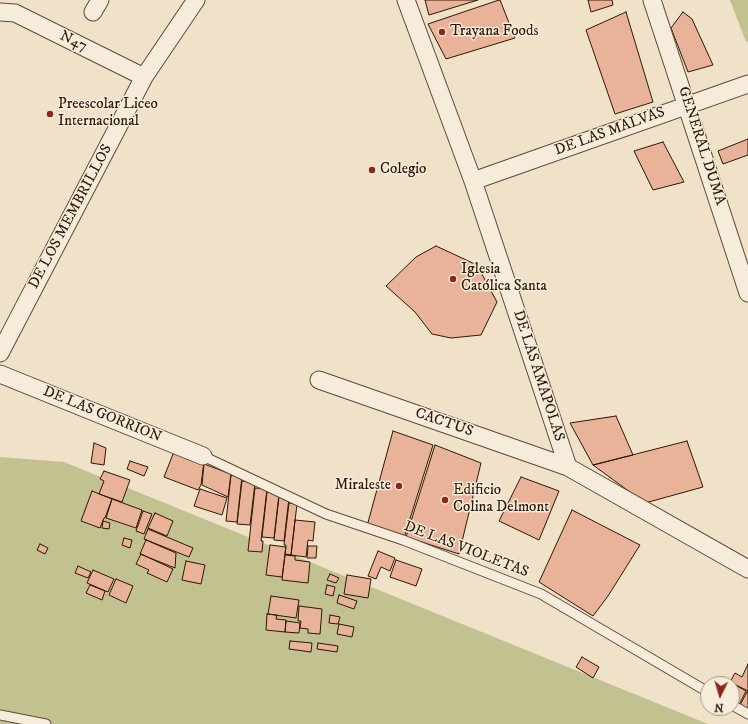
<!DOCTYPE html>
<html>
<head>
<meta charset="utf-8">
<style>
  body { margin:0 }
  #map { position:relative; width:748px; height:724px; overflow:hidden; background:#f0e2c8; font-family:"IM FELL DW Pica",serif }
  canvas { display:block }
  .north { position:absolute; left:700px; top:676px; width:40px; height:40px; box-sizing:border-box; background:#f5ecdb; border:1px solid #a69785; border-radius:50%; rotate:185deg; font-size:11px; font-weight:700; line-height:16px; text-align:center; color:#2f1705 }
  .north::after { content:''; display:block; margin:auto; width:14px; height:18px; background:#8f2418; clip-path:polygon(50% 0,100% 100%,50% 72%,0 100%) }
</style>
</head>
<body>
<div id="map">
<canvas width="748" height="724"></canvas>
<div class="north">N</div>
</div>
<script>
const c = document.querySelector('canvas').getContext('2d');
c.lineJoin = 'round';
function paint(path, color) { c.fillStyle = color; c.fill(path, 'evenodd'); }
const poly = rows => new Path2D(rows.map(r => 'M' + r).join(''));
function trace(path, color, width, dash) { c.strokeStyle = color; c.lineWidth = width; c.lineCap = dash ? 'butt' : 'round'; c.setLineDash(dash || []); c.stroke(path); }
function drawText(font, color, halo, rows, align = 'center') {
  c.font = font + ' "IM FELL DW Pica",serif'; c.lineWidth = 3; c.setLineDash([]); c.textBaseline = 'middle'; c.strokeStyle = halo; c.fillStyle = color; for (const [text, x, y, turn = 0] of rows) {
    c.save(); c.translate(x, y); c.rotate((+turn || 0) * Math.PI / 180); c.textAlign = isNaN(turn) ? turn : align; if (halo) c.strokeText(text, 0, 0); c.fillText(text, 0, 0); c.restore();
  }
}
const green = poly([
  [730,0,748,0,748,41,746,42],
  [0,457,64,462,708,724,0,724]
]);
const building = poly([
  [425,0,478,0,429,15,425,0],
  [499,0,500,0,515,38,446,59,428,24,499,0],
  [588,0,612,0,613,5,591,12,588,0],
  [626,12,653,102,615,114,586,30,626,12],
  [683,12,692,19,713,65,688,72,671,28,683,12],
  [748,139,748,155,723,164,718,151,748,139],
  [663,142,684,182,653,190,634,151,663,142],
  [436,246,477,265,497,302,481,335,451,338,432,334,415,312,386,286,416,257,436,246],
  [616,416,633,455,593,465,570,423,616,416],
  [393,431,433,445,404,538,367,526,393,431],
  [687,441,703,487,645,503,593,465,687,441],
  [94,443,106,448,104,465,91,463,94,443],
  [435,445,481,463,459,554,406,537,435,445],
  [175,449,204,461,201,485,198,490,164,477,175,449],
  [130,461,148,467,144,476,127,469,130,461],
  [204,464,231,474,228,497,202,485,204,464],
  [104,471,130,480,122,502,99,494,104,481,100,479,104,471],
  [231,475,242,476,237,522,226,521,231,475],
  [521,477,559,491,539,540,499,521,521,477],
  [242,481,255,483,250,525,237,524,242,481],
  [255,488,267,489,261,541,263,541,262,552,248,551,255,488],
  [200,489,227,498,222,515,194,506,200,489],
  [92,491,112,499,105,518,104,518,100,528,81,521,92,491],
  [267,492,279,494,274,538,262,537,267,492],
  [279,497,289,498,284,541,274,540,279,497],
  [112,499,142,510,136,528,106,518,112,499],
  [289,503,297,504,291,555,285,554,286,545,284,545,289,503],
  [572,510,640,545,608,596,593,616,539,582,572,510],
  [143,511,152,514,144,534,136,531,143,511],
  [155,513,173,521,167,536,148,528,155,513],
  [295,520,315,522,313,541,308,540,306,557,291,555,295,520],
  [103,521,110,523,109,529,102,528,103,521],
  [148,529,193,548,189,557,144,539,148,529],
  [124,538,132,540,130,548,122,545,124,538],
  [146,540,176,553,175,568,140,554,146,540],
  [40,544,48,548,45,554,37,550,40,544],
  [270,545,286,547,282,577,266,575,270,545],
  [308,546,317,546,316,558,307,558,308,546],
  [378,551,395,558,390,571,381,567,376,579,368,576,378,551],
  [141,554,173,569,167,582,147,573,149,570,136,564,141,554],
  [285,555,295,556,295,560,310,562,308,583,282,580,285,555],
  [396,560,422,569,416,586,390,577,396,560],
  [186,561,205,565,201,584,182,580,186,561],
  [78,566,91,572,88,578,75,573,78,566],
  [93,570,114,579,108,592,87,583,93,570],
  [330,574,339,578,336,583,327,580,330,574],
  [347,575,371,579,368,598,344,594,347,575],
  [116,579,133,586,126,603,109,595,116,579],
  [90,585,105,591,102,600,86,593,90,585],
  [327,585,335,587,333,596,325,594,327,585],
  [339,595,357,601,354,609,337,603,339,595],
  [271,596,299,600,296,618,268,614,271,596],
  [299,606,322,609,320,634,308,633,308,629,300,628,301,621,298,621,299,606],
  [267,614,277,615,276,619,286,620,285,632,266,630,267,614],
  [330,615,340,617,338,624,329,623,330,615],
  [286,621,300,623,299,633,285,632,286,621],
  [339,624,354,627,352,637,337,634,339,624],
  [290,641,312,643,311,652,289,649,290,641],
  [318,643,338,646,337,652,317,649,318,643],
  [582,657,599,667,593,678,576,667,582,657],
  [748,664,748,691,730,682,735,673,742,677,748,664],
  [730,682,746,691,739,705,732,701,732,684,729,684,730,682],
  [747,692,748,692,748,709,740,705,747,692]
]);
const lane = poly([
  [203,456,326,514,403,540,541,594,708,692],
  [732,705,748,714],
  [0,715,46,724]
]);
const street = poly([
  [406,0,473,181,568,467],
  [652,0,748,293],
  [0,12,15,13,144,77],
  [93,12,100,0],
  [473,181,748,84],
  [0,353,144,77,196,0],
  [0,374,203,456],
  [319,380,568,467,748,569]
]);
const markers = [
  [442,32,4,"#8f2418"],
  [50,114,4,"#8f2418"],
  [372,170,4,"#8f2418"],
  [453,279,4,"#8f2418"],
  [399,486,4,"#8f2418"],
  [445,500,4,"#8f2418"]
];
const poiNames = [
  ["Trayana Foods",450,32],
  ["Preescolar Liceo",58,105],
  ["Internacional",58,122],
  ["Colegio",380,170],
  ["Iglesia",461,270],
  ["Católica Santa",461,287],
  ["Miraleste",391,486,"right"],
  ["Edificio",453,491],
  ["Colina Delmont",453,508]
];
const streetNames = [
  ["N47",73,42,26],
  ["DE LAS MALVAS",610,132,-20],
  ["GENERAL DUMA",701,146,72],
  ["DE LOS MEMBRILLOS",71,217,-62],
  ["DE LAS AMAPOLAS",538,376,72],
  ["DE LAS GORRION",102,415,22],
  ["CACTUS",444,423,19],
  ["DE LAS VIOLETAS",466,550,21]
];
paint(green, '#c2c190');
paint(building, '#e8b398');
trace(building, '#2f1705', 1);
trace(lane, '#5f4a36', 11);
trace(street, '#5f4a36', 19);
trace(lane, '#f5ecdb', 9);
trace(street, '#f5ecdb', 17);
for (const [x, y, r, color] of markers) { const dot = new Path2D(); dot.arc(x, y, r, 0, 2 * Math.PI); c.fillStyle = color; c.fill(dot); trace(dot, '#f5ecdb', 1.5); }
drawText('15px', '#2f1705', '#f5ecdb', poiNames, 'left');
drawText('15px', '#2f1705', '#f5ecdb', streetNames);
</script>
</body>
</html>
